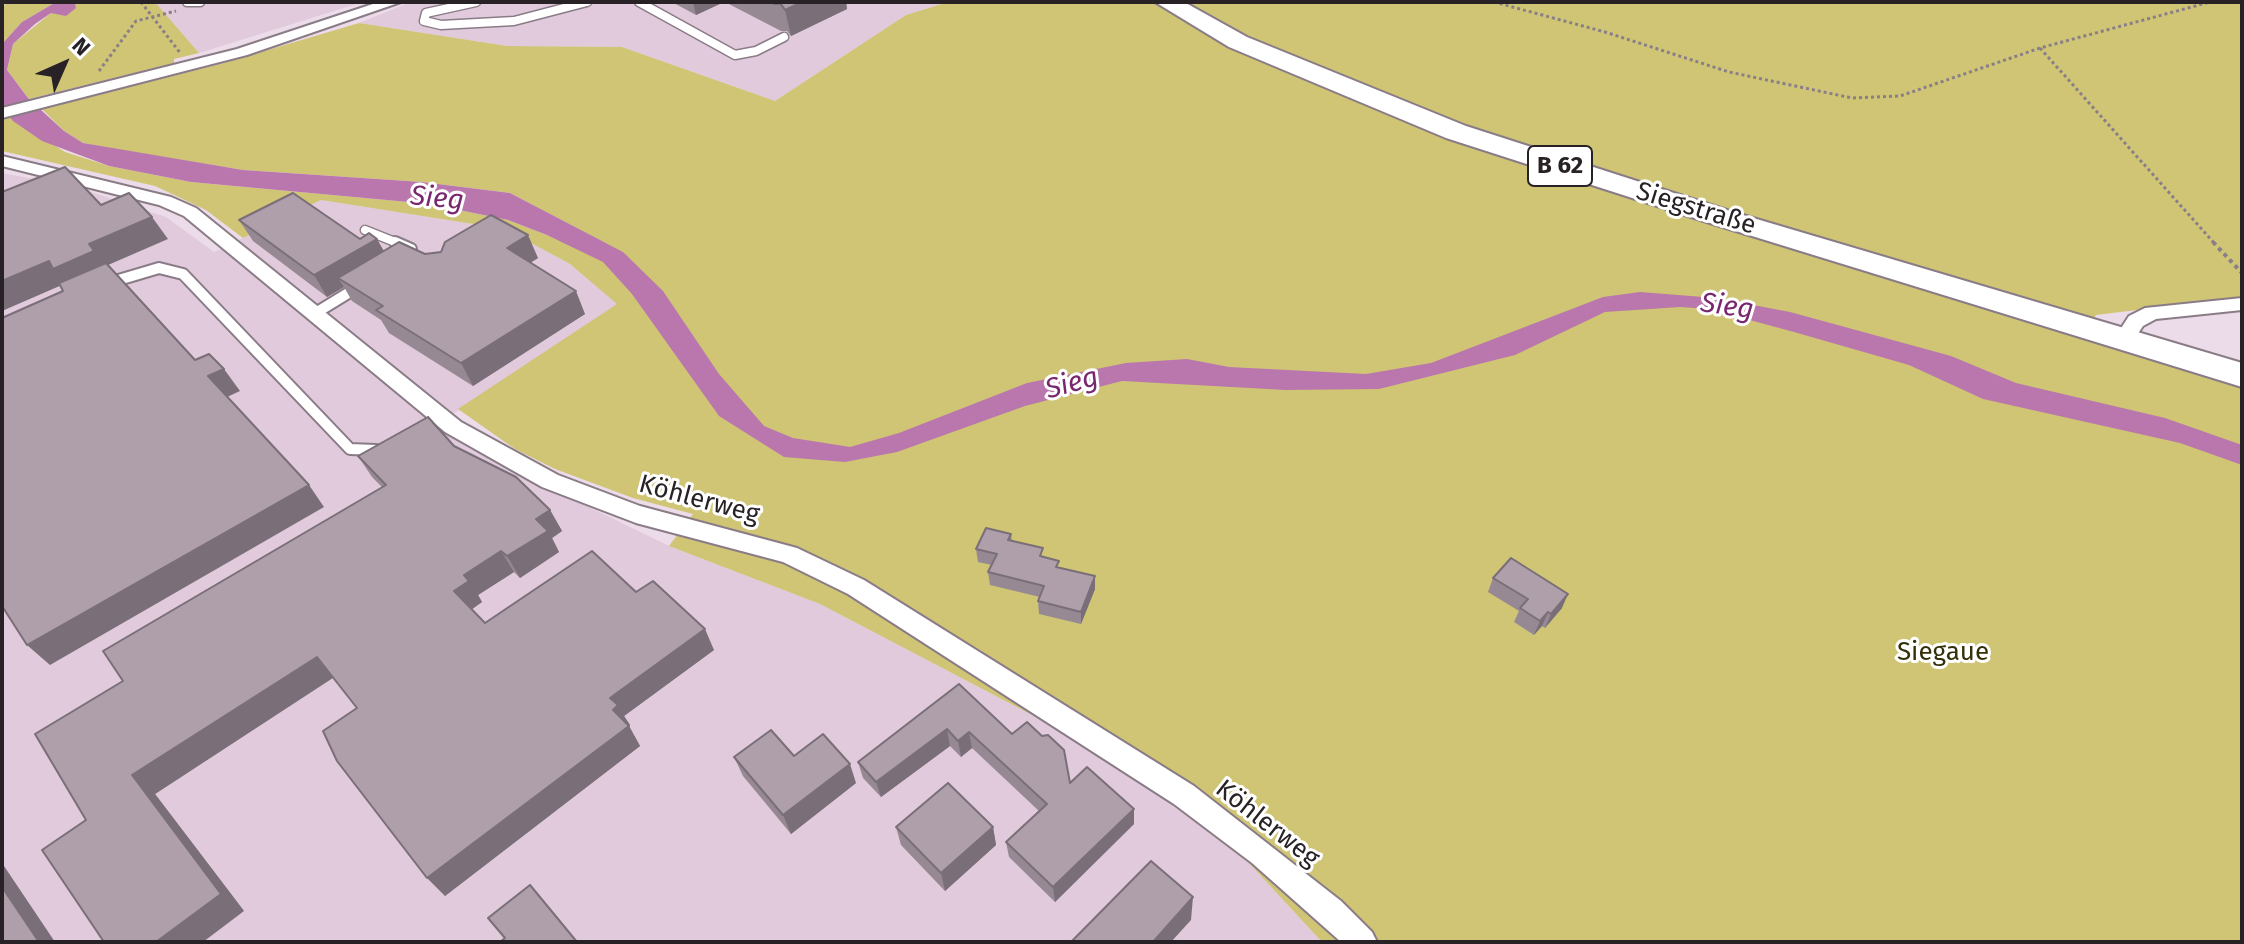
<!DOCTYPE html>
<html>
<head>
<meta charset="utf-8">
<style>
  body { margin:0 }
  #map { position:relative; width:2244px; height:944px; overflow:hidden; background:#ecdbe8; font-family:"Fira Sans",sans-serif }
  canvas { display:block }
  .frame { position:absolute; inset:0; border:4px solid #282226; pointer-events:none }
  .north { position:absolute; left:24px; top:24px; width:80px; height:80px; -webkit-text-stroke:6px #fff; paint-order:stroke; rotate:45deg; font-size:22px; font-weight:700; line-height:32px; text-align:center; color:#282226 }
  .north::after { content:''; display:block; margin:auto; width:28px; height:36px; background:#282226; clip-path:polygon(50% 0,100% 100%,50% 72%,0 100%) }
</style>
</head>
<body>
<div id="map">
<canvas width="2244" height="944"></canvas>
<div class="frame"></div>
<div class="north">N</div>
</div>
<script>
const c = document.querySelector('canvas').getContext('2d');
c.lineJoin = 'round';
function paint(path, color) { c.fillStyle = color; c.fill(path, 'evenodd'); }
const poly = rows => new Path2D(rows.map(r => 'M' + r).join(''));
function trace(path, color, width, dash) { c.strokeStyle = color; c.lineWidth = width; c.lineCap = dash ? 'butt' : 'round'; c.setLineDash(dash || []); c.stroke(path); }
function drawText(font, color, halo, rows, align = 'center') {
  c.font = font + ' "Fira Sans",sans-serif'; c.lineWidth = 6; c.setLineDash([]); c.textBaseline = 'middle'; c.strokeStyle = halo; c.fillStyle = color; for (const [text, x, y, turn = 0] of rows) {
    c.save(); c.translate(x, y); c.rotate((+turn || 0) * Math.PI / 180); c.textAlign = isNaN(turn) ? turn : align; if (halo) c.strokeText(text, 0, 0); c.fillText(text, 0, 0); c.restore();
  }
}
const built = poly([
  [155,2,363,2,199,53],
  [411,2,948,2,906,15,775,101,622,47,507,46,359,23],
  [2,173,76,187,166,217,214,252,321,200,505,229,570,264,618,304,435,426,468,448,669,546,820,604,1187,796,1322,942,2,942]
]);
const green = poly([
  [7,2,56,2,22,22,2,44,2,8],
  [75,2,155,2,199,53,174,59,174,63,29,99,7,70,13,44,51,13,76,8],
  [948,2,2242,2,2242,297,2096,315,2082,336,2242,386,2242,942,1322,942,1187,796,820,604,669,546,693,514,633,498,555,469,515,449,458,409,617,304,570,264,505,229,321,200,243,238,206,210,155,186,2,151,2,118,9,116,65,152,109,166,191,182,430,204,508,220,547,235,622,252,510,193,422,182,243,170,114,149,83,143,64,131,42,109,224,63,359,23,507,46,622,47,775,101,906,15]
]);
const water = poly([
  [56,2,75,2,76,8,66,16,51,13,35,24,13,44,7,70,28,98,64,131,83,143,243,170,422,182,510,193,623,252,663,291,719,374,764,426,793,438,850,447,899,433,1027,383,1126,363,1187,359,1229,367,1366,374,1431,363,1603,297,1640,292,1716,298,1790,312,1951,356,2016,383,2165,418,2242,445,2242,465,2180,443,1983,399,1909,365,1794,332,1709,309,1680,307,1605,312,1515,355,1379,389,1286,390,1122,381,1025,406,897,452,845,462,784,457,719,416,632,294,603,262,547,235,508,220,430,204,191,182,109,166,42,141,13,121,2,107,2,44,22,22]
]);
const pathFar1 = poly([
  [141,2,181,54],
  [1494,2,1605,32,1729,72,1852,98,1900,96,2040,48,2210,2],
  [2040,48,2215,244],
  [99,71,136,21,176,11]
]);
const path = poly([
  [2213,242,2242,273]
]);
const serviceFar1 = poly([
  [187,2,200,2],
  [476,2,426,13,424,21,441,25,514,21,587,2],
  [639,2,735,55,756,51,784,37],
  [365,230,400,244]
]);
const service = poly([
  [395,242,411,249],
  [105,284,159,268,183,274,350,449,376,450],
  [314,314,358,287]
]);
const minor = poly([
  [379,2,401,2,247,55,2,118,2,108,237,49,379,2],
  [2,156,171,197,196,208,461,422,558,475,640,506,797,548,864,580,1194,786,1341,901,1372,932,1377,942,1341,942,1252,863,1174,804,848,594,783,562,636,523,542,487,445,432,184,216,159,205,2,166,2,156],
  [2242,298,2242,310,2156,319,2143,326,2131,344,2117,344,2114,339,2129,316,2145,308,2242,298]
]);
const primary = poly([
  [1155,2,1184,2,1247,37,1466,126,1733,212,2242,363,2242,387,1713,224,1446,138,1229,47,1155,2]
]);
const wall = poly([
  [672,2,724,2,696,15],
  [725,2,846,2,847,9,791,36,787,31,781,31],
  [239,220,360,239,384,251,425,254,538,258,530,263,585,314,473,386,389,333,381,320,352,301,344,287,327,297,253,241],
  [454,446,550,510,562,531,552,538,559,552,520,578,514,572,478,595,482,602,472,609,485,623,636,592,714,650,624,716,630,725,629,726,640,746,445,896,357,708,333,678,155,794,244,911,86,820,123,681,382,487,372,477,358,456],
  [1011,534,1012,541,1044,557,1059,568,1095,576,1095,589,1081,624,1039,614,1038,601,1040,597,990,585,988,572,992,565,978,562,976,549],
  [1493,578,1562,608,1545,628,1542,626,1534,635,1514,622,1519,611,1488,592],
  [959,684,1012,734,1070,783,1134,809,1134,824,1055,902,1009,857,1006,842,1039,811,972,748,961,757,950,746,881,797,863,778,858,762],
  [794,756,856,783,791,834,743,776,734,757],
  [896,827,993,827,996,845,945,891,901,845]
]);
const shadedWall = poly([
  [693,2,724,2,696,15],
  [802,2,846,2,847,9,791,36,785,10],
  [152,217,168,239,2,311,2,281],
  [528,235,538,258,517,271,507,248],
  [377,239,389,260,338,278,344,287,327,297,314,275],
  [576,291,585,314,473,386,461,363],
  [224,369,240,391,225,398,208,376],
  [309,485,324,507,50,665,27,645],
  [550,510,562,531,552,538,559,552,520,578,507,556,536,519],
  [501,551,514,572,478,595,482,602,468,612,454,591,464,575],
  [1095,576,1095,589,1081,624,1081,612],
  [1568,594,1562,608,1545,628,1551,614],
  [1548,612,1542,626,1534,635,1540,621],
  [705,629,714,650,624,716,630,725,625,729,629,726,640,746,445,896,427,878,613,710,610,698],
  [317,657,334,677,155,794,244,911,203,942,156,942,132,775],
  [947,729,950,746,881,797,876,782],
  [969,732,972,748,961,757,958,741],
  [850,764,856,783,791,834,783,815],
  [1134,809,1134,824,1055,902,1053,887],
  [993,827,996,845,945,891,941,873],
  [2,863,55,942,39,942,2,887],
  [1193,897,1191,920,1171,942,1153,942]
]);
const building = poly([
  [770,2,802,2,785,10,781,4,775,4,770,2],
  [65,167,101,205,129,193,152,217,89,244,94,251,53,269,49,261,2,281,2,192,65,167],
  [293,193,360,239,369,233,377,239,314,275,239,220,293,193],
  [491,215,528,235,507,248,576,291,461,363,376,310,383,306,338,278,399,242,425,254,441,252,445,242,491,215],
  [106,263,195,360,209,354,224,369,208,376,309,485,27,645,2,606,2,318,63,291,59,283,106,263],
  [428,417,454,446,516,477,550,510,536,519,548,531,507,556,501,551,464,575,469,581,454,591,485,623,592,551,636,592,653,581,705,629,610,698,618,705,613,710,629,726,427,878,337,761,323,731,357,708,317,657,132,775,221,894,156,942,104,942,42,850,86,820,35,734,123,681,103,651,386,485,358,456,428,417],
  [986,528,1011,534,1008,540,1043,548,1040,556,1059,561,1056,567,1095,576,1081,612,1038,601,1044,586,988,572,997,554,976,549,986,528],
  [1511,558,1568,594,1551,614,1548,612,1540,621,1520,608,1528,599,1493,578,1511,558],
  [959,684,1012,734,1027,722,1042,736,1048,735,1064,750,1070,783,1087,767,1134,809,1053,887,1006,842,1047,804,969,732,958,741,947,729,876,782,858,762,959,684],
  [771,730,794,756,823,734,850,764,783,815,734,757,771,730],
  [948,783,993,827,941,873,896,827,948,783],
  [1151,861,1193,897,1153,942,1071,942,1151,861],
  [530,885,577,942,500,942,505,938,488,918,530,885],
  [2,887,39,942,2,942,2,887]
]);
const shields = [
  [1560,166,64]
];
const shieldNames = [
  ["B 62",1560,166]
];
const streetNames = [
  ["Siegstraße",1696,209,17],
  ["Köhlerweg",699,500,15],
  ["Köhlerweg",1267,824,38]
];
const parkNames = [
  ["Siegaue",1943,653]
];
const waterNames = [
  ["Sieg",437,199,6],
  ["Sieg",1727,307,8],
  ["Sieg",1072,384,-15]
];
paint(built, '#e0cadb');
paint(green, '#cfc575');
paint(water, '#ba77ae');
trace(serviceFar1, '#8a7c87', 11);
trace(service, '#8a7c87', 14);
trace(minor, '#8a7c87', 4);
trace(primary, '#8a7c87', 4);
trace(pathFar1, '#8a7f87', 3, [3, 3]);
trace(path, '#8a7f87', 4, [4, 4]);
trace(serviceFar1, '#fff', 8);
trace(service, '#fff', 10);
paint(minor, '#fff');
paint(primary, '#fff');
paint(wall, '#968993');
paint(shadedWall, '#7a6f78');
paint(building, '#ae9fab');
trace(building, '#7a6f78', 2);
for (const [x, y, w] of shields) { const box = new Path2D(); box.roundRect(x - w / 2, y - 20, w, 40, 6); c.fillStyle = '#fff'; c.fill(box); trace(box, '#282226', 2); }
drawText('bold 24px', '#282226', null, shieldNames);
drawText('26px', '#282226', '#fff', streetNames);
drawText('26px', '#342f07', '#fff', parkNames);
drawText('italic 28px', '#78286e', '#fff', waterNames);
</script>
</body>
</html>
